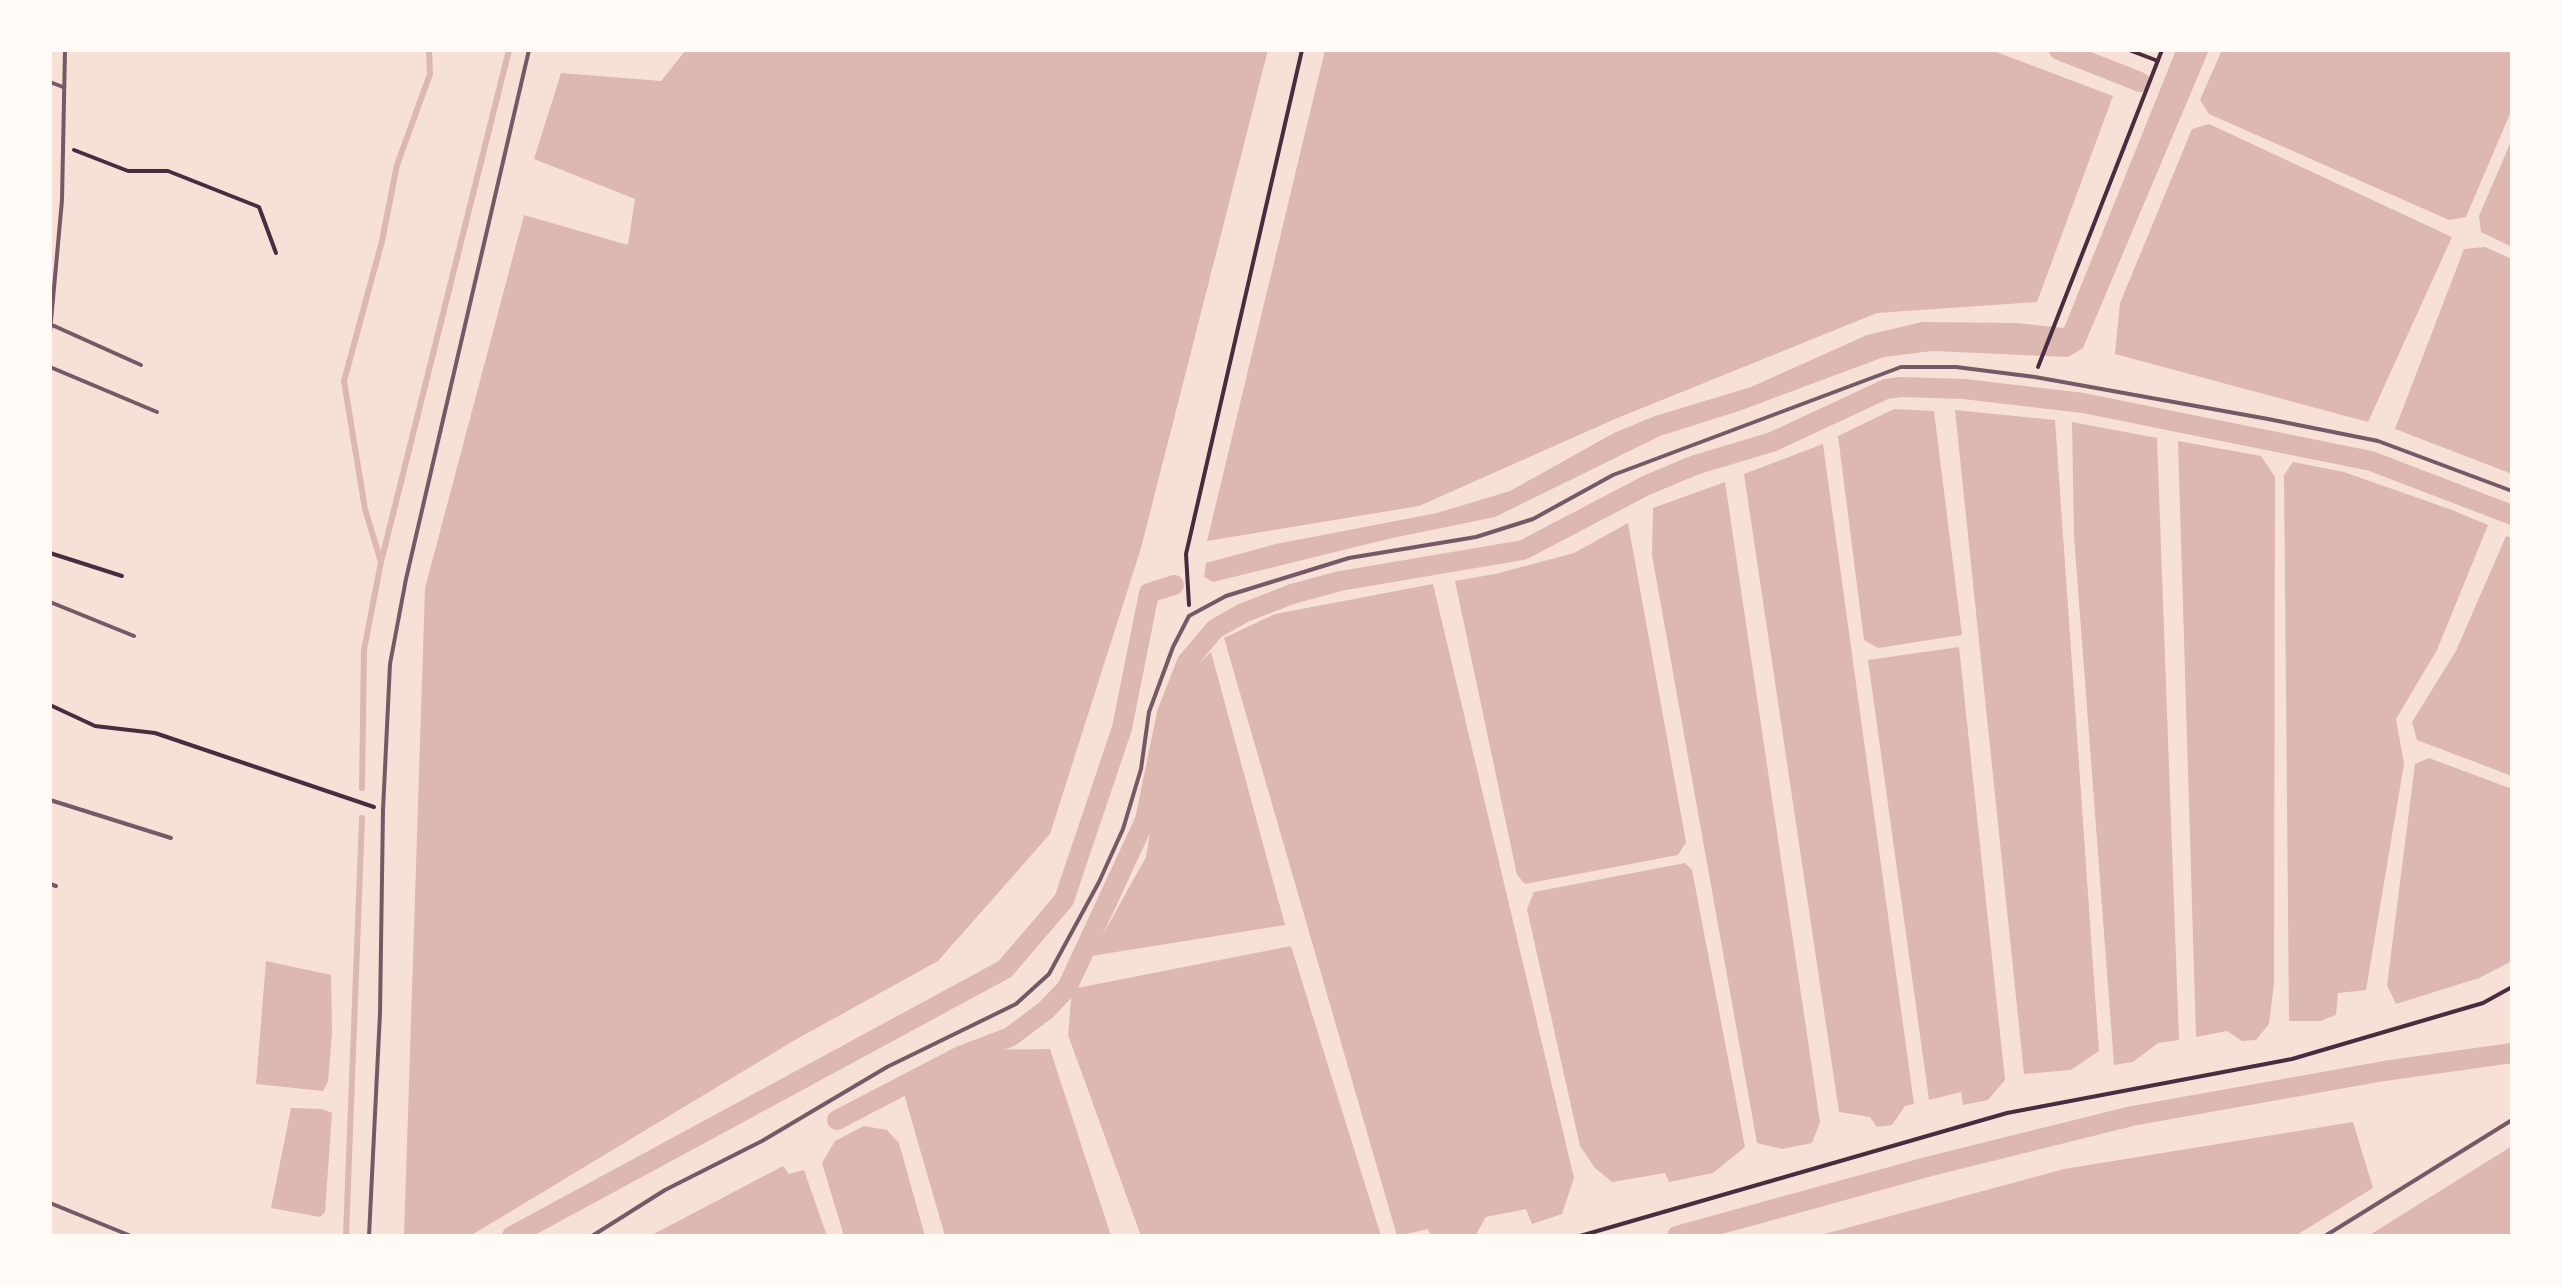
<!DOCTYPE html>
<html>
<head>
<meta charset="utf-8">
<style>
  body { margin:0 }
  #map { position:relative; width:2562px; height:1286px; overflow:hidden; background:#f7e1d7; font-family:"Golos Text",sans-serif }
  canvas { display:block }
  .frame { position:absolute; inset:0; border:52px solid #fffaf5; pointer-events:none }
</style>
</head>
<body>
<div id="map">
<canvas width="2562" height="1286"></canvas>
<div class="frame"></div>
</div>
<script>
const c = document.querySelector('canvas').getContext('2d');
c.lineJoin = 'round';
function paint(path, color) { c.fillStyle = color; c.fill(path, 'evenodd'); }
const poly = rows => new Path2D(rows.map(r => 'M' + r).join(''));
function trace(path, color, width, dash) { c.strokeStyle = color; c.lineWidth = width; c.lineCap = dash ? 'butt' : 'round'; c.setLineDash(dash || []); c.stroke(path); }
const water = poly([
  [686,50,1268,50,1141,548,1050,834,938,961,795,1040,470,1236,404,1236,425,588,524,215,628,245,635,199,534,159,561,73,661,81],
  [1325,50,1991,50,2113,96,2037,302,1877,313,1615,419,1419,506,1207,541],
  [2176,50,2209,50,2083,348,2068,357,1932,351,1884,357,1739,411,1660,436,1495,517,1388,539,1213,582,1204,577,1206,563,1276,544,1437,513,1510,491,1614,433,1655,416,1751,387,1867,335,1922,322,2016,323,2064,328],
  [2222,50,2512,50,2512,109,2466,217,2449,220,2209,114,2200,100],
  [2209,124,2452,237,2368,422,2115,354,2120,303,2192,129],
  [2512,139,2512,247,2481,232,2479,216],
  [2485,247,2512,259,2512,474,2395,429,2464,249],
  [1894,409,1934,411,1962,635,1878,648,1864,640,1838,436],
  [1955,410,2055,420,2099,1051,2071,1070,2024,1074],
  [2072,422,2157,438,2179,1040,2158,1043,2133,1062,2114,1065,2074,536],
  [2178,441,2261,456,2275,477,2274,983,2269,1024,2256,1040,2242,1041,2227,1031,2196,1037],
  [1823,444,1914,1104,1905,1106,1892,1125,1877,1127,1870,1117,1839,1112,1744,474],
  [2293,462,2344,472,2452,510,2488,525,2437,650,2396,719,2404,764,2366,990,2338,993,2336,1015,2320,1021,2289,1021,2284,475],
  [1725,482,1820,1122,1812,1143,1782,1149,1757,1143,1652,555,1653,508],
  [1628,523,1686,842,1678,855,1525,884,1517,875,1455,581,1495,574,1574,553],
  [2506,536,2512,538,2512,776,2417,740,2412,722,2456,651],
  [1433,584,1574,1178,1562,1214,1532,1224,1526,1209,1486,1217,1475,1236,1431,1236,1428,1229,1397,1236,1224,638,1275,614],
  [1959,647,2005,1080,1988,1100,1963,1105,1961,1092,1929,1100,1868,660],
  [1211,652,1285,925,1091,956,1146,857,1169,715,1194,668],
  [2429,758,2512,789,2512,961,2479,978,2396,1004,2387,985,2415,764],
  [1685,863,1692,870,1745,1147,1713,1173,1669,1182,1665,1173,1612,1182,1595,1168,1580,1146,1527,909,1534,892],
  [1291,946,1381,1236,1141,1236,1068,1035,1072,989],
  [266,961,331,975,332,1033,328,1082,323,1091,256,1084],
  [1050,1049,1111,1236,945,1236,902,1087,979,1050],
  [291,1108,322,1109,332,1113,325,1212,320,1217,271,1208],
  [2353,1122,2373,1188,2295,1236,1817,1236,2064,1169],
  [864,1126,887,1130,899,1143,925,1236,844,1236,822,1163,835,1141],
  [2512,1146,2512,1236,2368,1236],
  [783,1166,789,1174,804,1170,827,1236,650,1236]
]);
const stream = poly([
  [380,559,365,509,344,381,382,241,397,165,430,74,429,50],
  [362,788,364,650,381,562,509,50],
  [346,1236,362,818]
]);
const canal = poly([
  [2059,50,2140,82],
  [837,1120,960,1056,1010,1037,1046,1010,1067,988,1145,820,1167,713,1187,662,1215,629,1243,613,1292,594,1340,581,1523,550,1647,485,1695,465,1772,442,1886,389,1901,387,1964,389,2083,403,2371,461,2512,515],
  [512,1236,1005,969,1064,900,1122,728,1149,593,1174,585],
  [1677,1236,1927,1167,2132,1116,2384,1071,2512,1053]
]);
const path = poly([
  [2129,50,2158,61],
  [74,150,128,171,168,171,259,207,276,253],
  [2038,367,2162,50],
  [50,553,122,576],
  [1189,605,1186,554,1302,50],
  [50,705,95,726,155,733,374,807],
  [1580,1236,2007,1113,2292,1059,2483,1003,2512,987]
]);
const service = poly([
  [50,82,63,87],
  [52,325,141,365],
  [50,332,62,200,65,50],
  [50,367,157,412],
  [50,602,134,636],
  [50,800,171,838],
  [50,884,56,886],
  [50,1203,131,1236],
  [369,1236,380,1013,383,810,390,664,406,579,529,50],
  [592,1236,665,1190,762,1141,887,1067,1016,1004,1049,974,1099,882,1123,829,1141,769,1149,712,1173,647,1189,616,1226,596,1349,558,1476,537,1533,519,1613,475,1901,367,1956,367,2035,377,2268,419,2378,441,2512,491],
  [2325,1236,2512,1120]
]);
paint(water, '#dcb8b0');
trace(stream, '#dcb8b0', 6);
trace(canal, '#dcb8b0', 20);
trace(path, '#4a2c40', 4);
trace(service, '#755966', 4);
</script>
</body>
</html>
